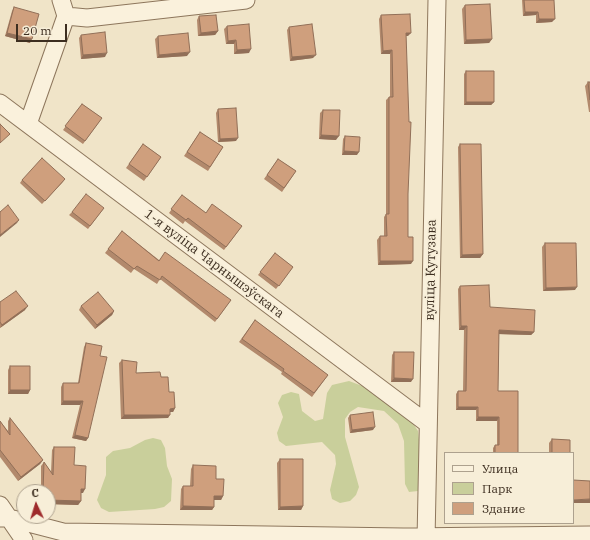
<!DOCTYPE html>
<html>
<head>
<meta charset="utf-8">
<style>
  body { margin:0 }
  #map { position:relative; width:590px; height:540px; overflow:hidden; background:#f0e4c8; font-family:"IBM Plex Serif",serif }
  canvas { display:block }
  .legend { position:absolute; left:444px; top:452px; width:130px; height:72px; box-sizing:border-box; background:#f7eed8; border:1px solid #ada18e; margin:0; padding:5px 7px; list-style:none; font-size:12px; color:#3d2e20 }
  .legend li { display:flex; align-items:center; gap:8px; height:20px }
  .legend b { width:20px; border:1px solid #ada18e }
  .north { position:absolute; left:16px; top:484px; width:40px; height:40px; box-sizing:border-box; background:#f7eed8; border:1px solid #ada18e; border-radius:50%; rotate:356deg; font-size:11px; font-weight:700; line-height:16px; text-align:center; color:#3d2e20 }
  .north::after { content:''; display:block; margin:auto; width:14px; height:18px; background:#9e2a2b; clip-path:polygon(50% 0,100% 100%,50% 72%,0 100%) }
  .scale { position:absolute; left:16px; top:24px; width:51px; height:18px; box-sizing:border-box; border:2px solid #3d2e20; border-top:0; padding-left:5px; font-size:12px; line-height:14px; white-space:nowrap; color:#3d2e20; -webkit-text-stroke:3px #f7eed8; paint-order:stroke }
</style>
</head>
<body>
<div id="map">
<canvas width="590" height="540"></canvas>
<ul class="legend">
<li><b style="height:5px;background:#faf1dc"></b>Улица</li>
<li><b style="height:11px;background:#c9cf9b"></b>Парк</li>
<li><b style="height:11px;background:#cf9f7d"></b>Здание</li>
</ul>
<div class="north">С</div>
<div class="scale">20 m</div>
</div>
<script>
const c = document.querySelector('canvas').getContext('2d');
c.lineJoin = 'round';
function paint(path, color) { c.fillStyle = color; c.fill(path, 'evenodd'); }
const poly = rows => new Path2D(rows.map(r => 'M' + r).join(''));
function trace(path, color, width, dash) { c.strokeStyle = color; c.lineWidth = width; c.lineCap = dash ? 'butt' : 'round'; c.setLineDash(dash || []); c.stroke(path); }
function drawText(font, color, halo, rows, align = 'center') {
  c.font = font + ' "IBM Plex Serif",serif'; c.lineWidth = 3.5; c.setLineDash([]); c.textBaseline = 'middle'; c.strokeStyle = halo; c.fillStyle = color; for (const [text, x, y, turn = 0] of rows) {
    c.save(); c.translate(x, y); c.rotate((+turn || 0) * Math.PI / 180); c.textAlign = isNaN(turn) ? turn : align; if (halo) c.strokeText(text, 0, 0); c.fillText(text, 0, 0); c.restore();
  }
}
const green = poly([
  [349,381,365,387,408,416,418,431,422,465,418,491,409,492,405,484,404,441,398,424,384,411,358,407,350,412,345,419,345,437,359,487,356,495,350,501,340,503,332,499,330,490,336,464,335,455,322,442,286,446,279,441,277,433,283,417,278,403,282,395,291,392,299,394,302,411,315,421,323,419,327,393,332,385],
  [153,438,161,440,165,448,167,466,172,479,171,501,164,507,155,509,109,512,101,508,97,500,106,475,106,457,113,451,130,448,145,440]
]);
const minor = poly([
  [66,16,87,18,246,0],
  [0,103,428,424],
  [28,124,66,16,61,0],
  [0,505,24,540],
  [0,518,9,518,63,532,403,537,590,535],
  [426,540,437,0]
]);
const wall = poly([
  [522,0,554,0,552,22,536,23,536,15,523,16],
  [465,5,492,39,489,43,464,44,462,9],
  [14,7,30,43,5,36,12,11],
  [381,15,408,36,406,36,408,194,408,237,411,264,378,265,377,240,380,236,384,236,384,217,386,214,386,100,389,97,390,97,390,54,381,54,379,19],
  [199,16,218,31,215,35,198,36,197,20],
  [227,26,249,53,234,54,234,44,226,44,224,29],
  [289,27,313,58,290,61,287,30],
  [81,35,105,57,81,59,79,38],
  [158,36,187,56,157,58,155,39],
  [466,71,494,102,491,105,464,105,464,74],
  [588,82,590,82,590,112,589,112,585,86],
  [82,104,102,118,83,144,63,130],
  [218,109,236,141,218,142,216,113],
  [323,110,336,140,319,139,320,113],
  [200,132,223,147,208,171,184,156],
  [345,136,357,155,342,155,343,139],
  [143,144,161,157,144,181,126,168],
  [460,144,483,254,480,258,460,258,458,147],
  [278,159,296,171,282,192,264,179],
  [65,179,62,183,42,204,20,183,22,180],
  [182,195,206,213,242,226,224,250,185,221,183,224,169,213],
  [104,208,88,229,69,215,72,212],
  [122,231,159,260,231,300,215,322,160,279,157,284,134,269,131,273,105,253],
  [545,243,575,290,543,291,542,247],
  [275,253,293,267,276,289,258,275],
  [460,286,490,307,534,332,531,335,499,334,498,391,518,453,493,453,493,448,495,445,497,445,497,421,476,421,476,410,456,410,456,394,458,391,463,391,464,330,459,330,458,289],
  [0,302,25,310,0,328],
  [81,306,114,311,112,315,95,329,79,310],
  [255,320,328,375,312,397,281,374,282,372,239,342],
  [86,343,88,438,86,441,72,438,80,405,61,405,61,387,63,383,78,383,84,347],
  [394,352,411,382,391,382,392,355],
  [122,360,136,373,161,377,169,392,175,408,173,412,170,412,168,418,121,419,119,363],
  [10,366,30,390,28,394,8,394,8,370],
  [350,415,373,430,350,433,348,418],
  [10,418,43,460,40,464,18,481,0,457,0,421,8,431,8,421],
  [552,439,570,453,549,453,549,443],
  [54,447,74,465,83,493,81,493,81,501,78,505,48,504,48,492,41,492,41,466,44,462,51,472,52,450],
  [280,459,303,506,301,510,278,510,277,463],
  [193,465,216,479,223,496,221,500,214,500,214,507,212,510,180,510,181,489,183,486,190,486,191,469]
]);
const shadedWall = poly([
  [525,12,538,12,536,15,523,16],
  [539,19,555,19,552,22,536,23],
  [218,31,215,35,198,36,201,33],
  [7,33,32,39,30,43,5,36],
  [406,33,411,33,408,36,404,36],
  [492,39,489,43,464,44,466,40],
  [236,40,234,44,226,44,228,41],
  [251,49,249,53,234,54,237,50],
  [392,50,390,54,381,54,383,51],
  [190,52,187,56,157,58,159,55],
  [107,53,105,57,81,59,83,55],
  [316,55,313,58,290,61,292,57],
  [466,102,494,102,491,105,464,105],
  [321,135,339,136,336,140,319,139],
  [238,138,236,141,218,142,220,139],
  [344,151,359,152,357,155,342,155],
  [19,220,17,223,0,237,0,235],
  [483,254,480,258,460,258,462,255],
  [380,261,413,261,411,264,378,265],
  [577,287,575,290,543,291,546,288],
  [28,306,25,310,0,328,2,325],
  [114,311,112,315,95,329,97,325],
  [461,326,467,326,464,330,459,330],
  [499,330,534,332,531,335,497,334],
  [394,378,413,379,411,382,391,382],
  [10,390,30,390,28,394,8,394],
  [63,401,83,401,80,405,61,405],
  [458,407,478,407,476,410,456,410],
  [175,408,173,412,168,412,170,409],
  [124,415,170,415,168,418,121,419],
  [478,417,499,417,497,421,476,421],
  [375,427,373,430,350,433,352,430],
  [75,435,88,438,86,441,72,438],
  [43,460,40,464,18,481,21,477],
  [81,489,85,489,83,493,79,493],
  [214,496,223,496,221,500,212,500],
  [590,499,590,503,573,503,573,500],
  [48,500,81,501,78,505,48,504],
  [183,506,214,507,212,510,180,510],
  [303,506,301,510,278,510,280,507]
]);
const building = poly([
  [524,0,554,0,555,19,539,19,538,12,525,12,524,0],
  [490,4,492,39,466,40,465,5,490,4],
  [14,7,39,14,32,39,7,33,14,7],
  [410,14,411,33,406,33,409,122,411,122,408,194,408,237,413,237,413,261,380,261,380,236,387,236,386,214,389,214,389,97,393,97,392,50,383,51,381,15,410,14],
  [216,15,218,31,201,33,199,16,216,15],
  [249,24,251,49,237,50,236,40,228,41,227,26,249,24],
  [312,24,316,55,292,57,289,27,312,24],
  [105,32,107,53,83,55,81,35,105,32],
  [188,33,190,52,159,55,158,36,188,33],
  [466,71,494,71,494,102,466,102,466,71],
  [588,82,590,82,590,100,588,82],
  [82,104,102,118,85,141,65,126,82,104],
  [236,108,238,138,220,139,218,109,236,108],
  [323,110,340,110,339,136,321,135,323,110],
  [0,124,10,134,0,143,0,124],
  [200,132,223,147,210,167,187,152,200,132],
  [345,136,360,137,359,152,344,151,345,136],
  [143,144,161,157,147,177,129,164,143,144],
  [460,144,481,144,483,254,462,255,460,144],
  [42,158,65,179,45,201,22,180,42,158],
  [278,159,296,171,284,188,267,175,278,159],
  [86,194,104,208,90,226,72,212,86,194],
  [182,195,206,213,212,204,242,226,226,247,188,218,186,220,171,209,182,195],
  [8,205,19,220,0,235,0,212,8,205],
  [122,231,159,261,165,252,231,300,217,319,162,276,160,280,137,266,134,269,108,249,122,231],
  [545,243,576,243,577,287,546,288,545,243],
  [275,253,293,267,279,286,260,272,275,253],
  [489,285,490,307,535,310,534,332,499,330,498,391,518,391,518,453,495,453,495,445,499,445,499,417,478,417,478,407,458,407,458,391,466,391,467,326,461,326,460,286,489,285],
  [16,291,28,306,2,325,0,322,0,302,16,291],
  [98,292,114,311,97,325,81,306,98,292],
  [255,320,328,375,314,393,283,371,284,369,242,339,255,320],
  [86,343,102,346,100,356,107,357,88,438,75,435,83,401,63,401,63,383,79,383,86,343],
  [394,352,414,352,413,379,394,378,394,352],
  [122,360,137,362,136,373,160,372,161,377,168,377,169,392,174,392,175,408,170,409,170,415,124,415,122,360],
  [10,366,30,366,30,390,10,390,10,366],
  [373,412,375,427,352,430,350,415,373,412],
  [10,418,43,460,21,477,0,450,0,421,10,435,10,418],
  [552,439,570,440,570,453,552,453,552,439],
  [54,447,75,447,74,465,86,466,85,489,81,489,81,501,48,500,48,492,43,492,44,462,53,475,54,447],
  [280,459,303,459,303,506,280,507,280,459],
  [193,465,216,466,216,479,224,479,223,496,214,496,214,507,183,506,183,486,193,486,193,465],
  [573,480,590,481,590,499,573,500,573,480]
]);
const streetNames = [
  ["1-я вуліца Чарнышэўскага",214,264,37],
  ["вуліца Кутузава",431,270,-89]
];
paint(green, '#c9cf9b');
trace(minor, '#8d765c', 19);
trace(minor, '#faf1dc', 17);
paint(wall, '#b2896c');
paint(shadedWall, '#916f58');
paint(building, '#cf9f7d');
trace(building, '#916f58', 1);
drawText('13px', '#3d2e20', '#f7eed8', streetNames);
</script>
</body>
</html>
